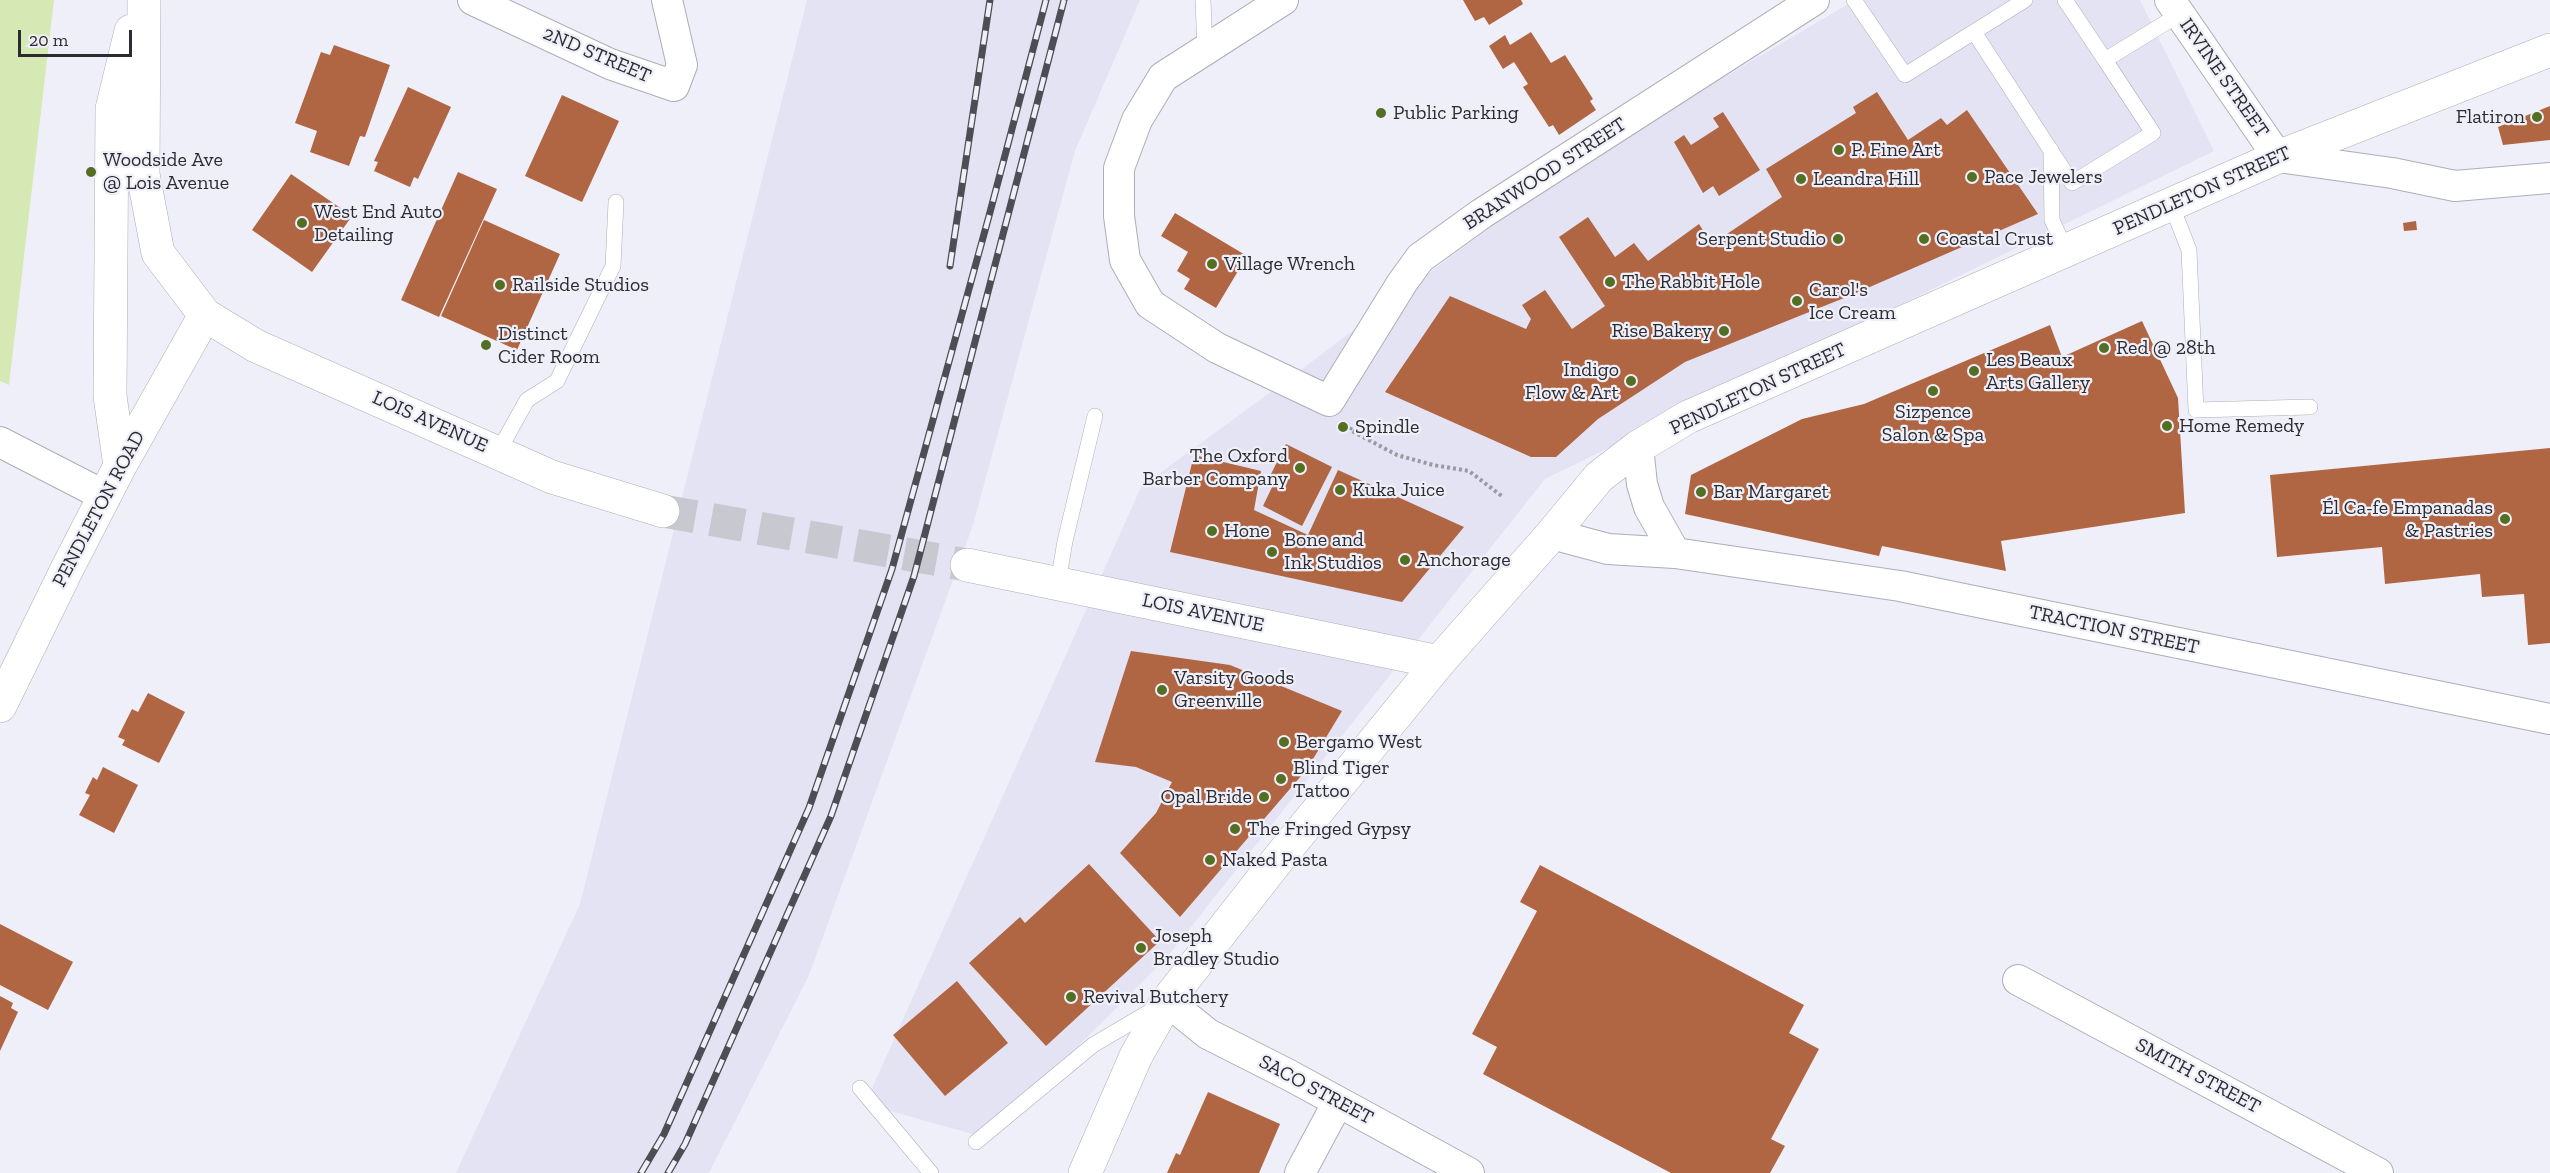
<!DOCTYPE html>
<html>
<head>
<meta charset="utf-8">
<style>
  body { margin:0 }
  #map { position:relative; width:2550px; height:1173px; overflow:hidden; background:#efeff9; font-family:"Zilla Slab",serif }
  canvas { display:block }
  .scale { position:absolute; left:18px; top:30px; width:114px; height:27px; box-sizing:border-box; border:3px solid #2c2c30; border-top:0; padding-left:8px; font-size:18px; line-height:21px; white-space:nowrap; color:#2c2c30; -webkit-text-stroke:4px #efeff9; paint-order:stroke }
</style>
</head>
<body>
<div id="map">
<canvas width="2550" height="1173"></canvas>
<div class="scale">20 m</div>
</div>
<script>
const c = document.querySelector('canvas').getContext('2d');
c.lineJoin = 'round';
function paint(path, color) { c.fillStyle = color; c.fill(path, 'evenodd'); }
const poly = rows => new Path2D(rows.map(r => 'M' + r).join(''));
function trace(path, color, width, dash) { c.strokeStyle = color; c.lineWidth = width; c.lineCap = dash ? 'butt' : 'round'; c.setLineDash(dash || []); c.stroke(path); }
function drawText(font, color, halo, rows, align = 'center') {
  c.font = font + ' "Zilla Slab",serif'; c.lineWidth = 4.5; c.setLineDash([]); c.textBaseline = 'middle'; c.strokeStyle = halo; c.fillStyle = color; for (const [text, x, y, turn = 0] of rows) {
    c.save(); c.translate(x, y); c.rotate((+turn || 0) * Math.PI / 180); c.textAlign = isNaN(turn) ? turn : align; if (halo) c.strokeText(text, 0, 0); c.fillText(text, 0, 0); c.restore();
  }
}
const built = poly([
  [807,0,1140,0,1075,151,973,525,809,975,709,1173,456,1173,580,904],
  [1855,0,2140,0,2214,151,1545,479,1168,956,987,1138,865,1104,1141,487,1298,372,1560,174]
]);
const green = poly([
  [0,0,54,0,9,385,0,381]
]);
const building = poly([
  [1463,0,1521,0,1523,4,1489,25,1484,17,1475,21],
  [1531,32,1551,63,1565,55,1593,99,1590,101,1596,110,1559,135,1553,125,1549,127,1523,87,1528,84,1514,62,1503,69,1489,46,1505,35,1510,45],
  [334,45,390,65,365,137,360,136,349,166,310,152,317,131,295,123,321,52,330,55],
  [408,87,451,107,418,179,414,177,410,187,374,171,378,162,374,161],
  [1877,92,1908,140,1941,118,1947,125,1967,110,2038,214,1849,296,1685,362,1598,419,1556,457,1531,457,1385,392,1450,296,1526,329,1531,319,1522,305,1545,290,1572,329,1605,306,1559,237,1588,217,1615,257,1634,243,1648,261,1699,224,1712,244,1782,197,1766,169,1856,113,1853,107],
  [562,95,619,121,582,202,525,176],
  [2550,106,2550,140,2503,145,2498,127],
  [1723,112,1760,170,1719,196,1713,186,1703,193,1674,142,1684,135,1691,145,1719,127,1713,118],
  [458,172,497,189,439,317,401,300],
  [291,174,352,216,312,272,252,230],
  [1175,213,1247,256,1216,308,1184,289,1190,279,1177,271,1188,252,1161,236],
  [484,220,560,254,517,350,441,316],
  [2416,221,2417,230,2404,231,2403,223],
  [2142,321,2178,398,2185,513,2001,541,2006,571,1882,546,1879,556,1685,514,1691,475,1802,419,1864,404,2050,325,2062,357],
  [1286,444,1332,467,1302,526,1263,506,1275,481,1269,478],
  [2550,448,2550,643,2528,645,2524,594,2482,597,2480,574,2385,584,2382,547,2277,557,2270,475],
  [1194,455,1261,471,1254,510,1308,535,1338,470,1464,527,1402,602,1170,552],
  [1131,651,1230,665,1342,711,1307,769,1180,917,1120,853,1156,813,1172,782,1136,767,1095,762],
  [148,693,185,712,159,763,122,745,125,740,118,737,132,709,138,712],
  [103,767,138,785,114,833,79,815,90,795,85,793,93,777,97,780],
  [1089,864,1160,941,1046,1046,969,963,1020,917,1025,923],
  [1540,865,1804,1005,1789,1033,1819,1049,1771,1139,1785,1146,1770,1173,1671,1173,1483,1074,1497,1047,1472,1034,1537,911,1520,902],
  [0,924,73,962,48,1010,0,985],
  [957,981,1008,1043,945,1096,893,1035],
  [0,996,13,1003,11,1008,18,1012,0,1051],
  [1208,1092,1280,1124,1259,1173,1167,1173,1176,1153,1180,1155]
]);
const secondaryTunnel = poly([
  [663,511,967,565]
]);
const path = poly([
  [1351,427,1350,430,1397,455,1433,465,1469,471,1503,497]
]);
const lane = poly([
  [1203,0,1205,51],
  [1854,0,1905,75,2025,0],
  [2065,0,2105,60,2180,14],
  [1974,32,2072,183,2153,133,2105,60],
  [2051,150,2052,220,2066,251],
  [2171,204,2189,250,2196,410,2310,407],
  [498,452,527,400,557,381,613,266,616,202],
  [1058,583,1065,541,1095,416],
  [860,1088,931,1173],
  [976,1142,1093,1045,1156,1008]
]);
const street = poly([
  [473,0,610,64,674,86,682,65,667,0],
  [1283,0,1163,77,1137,120,1119,168,1119,216,1125,260,1150,304,1217,348,1329,401,1402,283,1420,258,1481,214,1814,0],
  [2170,0,2278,157,2392,173,2455,186,2550,178],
  [0,442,105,496],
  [1638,447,1642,484,1649,507,1675,553],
  [1552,534,1608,549,1675,553,1900,586,2550,719],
  [2018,980,2378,1173],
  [1167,1001,1208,1034,1289,1075,1469,1173],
  [1300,1173,1338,1102]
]);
const secondary = poly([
  [144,0,143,174,158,253,205,315,256,346,552,477,663,511],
  [120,466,110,396,112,109,131,31],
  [967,565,1439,662],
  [0,706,68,567,120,466,205,315],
  [1085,1173,1136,1056,1167,1001,1276,862,1439,662,1552,534,1599,477,1638,447,1688,417,2278,157,2550,50]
]);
const rail = poly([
  [950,266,990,0],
  [641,1173,664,1134,809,808,892,569,989,216,1046,0],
  [668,1173,685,1144,831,816,914,576,1064,0]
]);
const markers = [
  [1381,113,6,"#526f23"],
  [2537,117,6,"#526f23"],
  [1839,150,6,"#526f23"],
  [91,172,6,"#526f23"],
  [1972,177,6,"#526f23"],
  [1801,179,6,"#526f23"],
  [302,223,6,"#526f23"],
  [1838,239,6,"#526f23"],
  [1924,239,6,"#526f23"],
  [1212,264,6,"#526f23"],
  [1610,282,6,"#526f23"],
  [500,285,6,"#526f23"],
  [1797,301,6,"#526f23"],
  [1724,331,6,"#526f23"],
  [486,345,6,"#526f23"],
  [2104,348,6,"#526f23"],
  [1974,371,6,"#526f23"],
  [1631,381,6,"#526f23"],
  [1933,391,6,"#526f23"],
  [2167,426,6,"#526f23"],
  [1343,427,6,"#526f23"],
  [1300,468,6,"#526f23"],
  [1340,490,6,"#526f23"],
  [1701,492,6,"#526f23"],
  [2505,519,6,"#526f23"],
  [1212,531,6,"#526f23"],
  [1272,552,6,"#526f23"],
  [1405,560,6,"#526f23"],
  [1162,690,6,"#526f23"],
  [1284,742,6,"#526f23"],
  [1281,779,6,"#526f23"],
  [1264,797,6,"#526f23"],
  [1235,829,6,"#526f23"],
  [1210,860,6,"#526f23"],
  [1141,948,6,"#526f23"],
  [1071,997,6,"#526f23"]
];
const streetNames = [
  ["2ND STREET",597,55,23],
  ["IRVINE STREET",2224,78,55],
  ["BRANWOOD STREET",1545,174,-33],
  ["PENDLETON STREET",2202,191,-24],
  ["PENDLETON STREET",1758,389,-25],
  ["LOIS AVENUE",430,422,24],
  ["PENDLETON ROAD",99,509,-62],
  ["LOIS AVENUE",1203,613,12],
  ["TRACTION STREET",2114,630,12],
  ["SMITH STREET",2198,1076,28],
  ["SACO STREET",1316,1090,28]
];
const poiNames = [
  ["Public Parking",1393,113],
  ["Flatiron",2525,117,"right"],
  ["P. Fine Art",1851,150],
  ["Woodside Ave",103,160],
  ["@ Lois Avenue",103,183],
  ["Pace Jewelers",1984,177],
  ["Leandra Hill",1813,179],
  ["West End Auto",314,212],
  ["Detailing",314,235],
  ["Serpent Studio",1826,239,"right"],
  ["Coastal Crust",1936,239],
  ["Village Wrench",1224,264],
  ["The Rabbit Hole",1622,282],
  ["Railside Studios",512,285],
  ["Carol's",1809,290],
  ["Ice Cream",1809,313],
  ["Rise Bakery",1712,331,"right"],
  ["Distinct",498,334],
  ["Cider Room",498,357],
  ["Red @ 28th",2116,348],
  ["Les Beaux",1986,360],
  ["Arts Gallery",1986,383],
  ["Indigo",1619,370,"right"],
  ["Flow & Art",1619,393,"right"],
  ["Sizpence",1933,412,"center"],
  ["Salon & Spa",1933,435,"center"],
  ["Home Remedy",2179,426],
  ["Spindle",1355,427],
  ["The Oxford",1288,456,"right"],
  ["Barber Company",1288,479,"right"],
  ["Kuka Juice",1352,490],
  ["Bar Margaret",1713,492],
  ["Él Ca-fe Empanadas",2493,508,"right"],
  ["& Pastries",2493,531,"right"],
  ["Hone",1224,531],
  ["Bone and",1284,540],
  ["Ink Studios",1284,563],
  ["Anchorage",1417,560],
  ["Varsity Goods",1174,678],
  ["Greenville",1174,701],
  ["Bergamo West",1296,742],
  ["Blind Tiger",1293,768],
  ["Tattoo",1293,791],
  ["Opal Bride",1252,797,"right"],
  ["The Fringed Gypsy",1247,829],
  ["Naked Pasta",1222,860],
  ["Joseph",1153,936],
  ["Bradley Studio",1153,959],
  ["Revival Butchery",1083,997]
];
paint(built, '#e3e3f4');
paint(green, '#d6e9b5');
paint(building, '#b16643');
trace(secondaryTunnel, '#c8c8d1', 33, [33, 16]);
trace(lane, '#adaeb7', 16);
trace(street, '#adaeb7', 32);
trace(secondary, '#adaeb7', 34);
trace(path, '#9999a1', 4, [3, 3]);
trace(lane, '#fff', 15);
trace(street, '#fff', 30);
trace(secondary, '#fff', 33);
trace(rail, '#4d4d53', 7);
trace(rail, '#efeff9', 4.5, [14]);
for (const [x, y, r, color] of markers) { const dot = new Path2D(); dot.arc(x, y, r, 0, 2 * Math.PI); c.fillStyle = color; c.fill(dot); trace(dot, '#efeff9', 2); }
drawText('20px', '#2c2c30', '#efeff9', streetNames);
drawText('20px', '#2c2c30', '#efeff9', poiNames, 'left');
</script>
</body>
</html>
